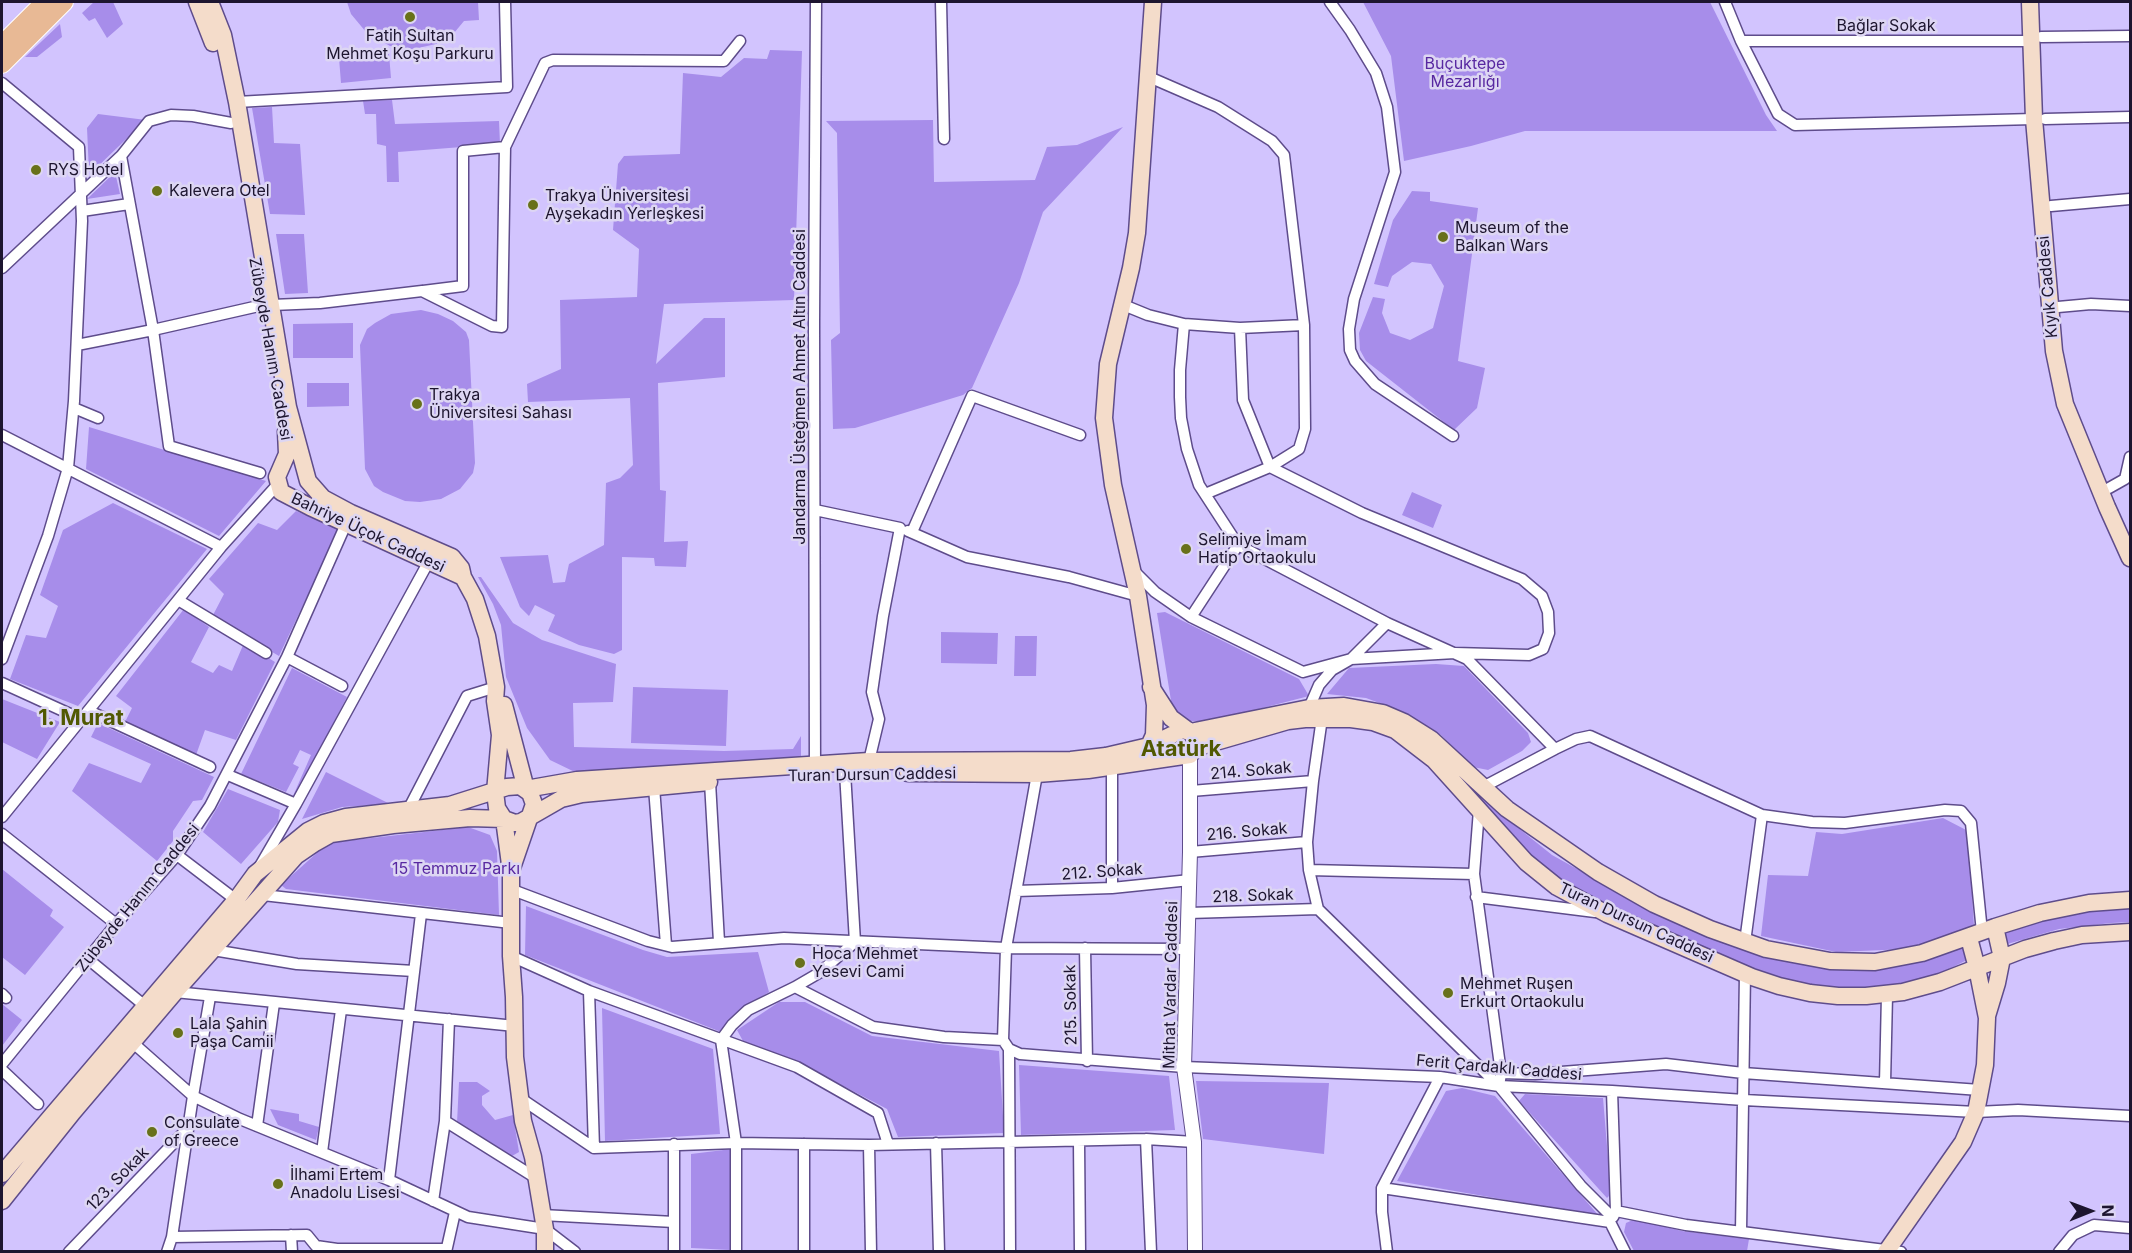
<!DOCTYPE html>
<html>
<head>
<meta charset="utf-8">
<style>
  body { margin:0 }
  #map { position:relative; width:2132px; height:1253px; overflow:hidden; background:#d2c4fe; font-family:Inter,sans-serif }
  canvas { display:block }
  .frame { position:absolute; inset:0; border:3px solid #1d152f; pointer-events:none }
  .north { position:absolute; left:2060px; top:1181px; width:60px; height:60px; -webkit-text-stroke:4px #ddd6f3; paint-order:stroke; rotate:89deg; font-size:16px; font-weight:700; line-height:24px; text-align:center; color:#1d152f }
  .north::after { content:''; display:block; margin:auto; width:21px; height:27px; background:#1d152f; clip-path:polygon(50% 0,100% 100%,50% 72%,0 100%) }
</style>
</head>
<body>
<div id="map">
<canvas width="2132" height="1253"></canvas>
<div class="frame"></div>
<div class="north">N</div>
</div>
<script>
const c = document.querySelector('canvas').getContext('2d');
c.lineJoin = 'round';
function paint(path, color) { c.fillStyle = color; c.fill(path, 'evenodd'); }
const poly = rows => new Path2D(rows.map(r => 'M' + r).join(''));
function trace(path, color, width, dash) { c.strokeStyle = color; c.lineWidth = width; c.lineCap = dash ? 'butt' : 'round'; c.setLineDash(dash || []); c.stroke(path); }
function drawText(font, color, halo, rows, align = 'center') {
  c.font = font + ' Inter,sans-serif'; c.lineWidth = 5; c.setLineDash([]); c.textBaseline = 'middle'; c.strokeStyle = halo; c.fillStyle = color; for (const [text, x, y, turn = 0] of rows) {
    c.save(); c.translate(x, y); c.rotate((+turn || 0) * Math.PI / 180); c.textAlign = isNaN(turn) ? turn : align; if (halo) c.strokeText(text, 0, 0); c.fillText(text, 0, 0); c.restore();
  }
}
const green = poly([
  [94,2,113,2,123,24,107,38,95,18,89,21,82,13],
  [347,2,478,2,479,20,464,21,454,33,436,44,409,50,390,46,366,32,351,14],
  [1363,2,1710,2,1766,115,1777,131,1525,131,1471,146,1404,161,1391,56],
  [60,24,62,37,37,57,25,57],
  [770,50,802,51,794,300,664,304,656,364,704,318,725,318,725,377,658,383,660,490,666,491,664,542,688,541,686,567,655,566,654,558,622,557,622,650,614,654,579,645,548,631,555,615,535,605,529,616,520,607,500,557,548,555,553,583,565,582,569,564,604,545,606,483,620,478,633,465,630,398,528,402,527,384,561,369,560,300,637,297,639,249,613,230,618,164,624,156,680,154,683,73,721,77,744,58,767,59],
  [389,54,391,78,341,83,339,58],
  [392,100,395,124,499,121,500,144,398,152,399,182,387,182,386,146,377,144,376,114,365,114,363,101],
  [272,107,274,143,300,144,305,215,270,214,252,108],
  [98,114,146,120,92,172,89,172,87,128],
  [933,120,934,182,1035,180,1047,147,1077,145,1123,127,1043,212,1019,283,972,388,963,395,855,428,833,429,831,340,840,333,837,133,826,121],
  [115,172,120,194,87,199],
  [1412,191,1430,192,1430,201,1478,208,1458,361,1485,368,1477,408,1454,430,1366,361,1360,350,1359,333,1373,297,1385,299,1382,313,1390,333,1410,340,1433,328,1444,286,1431,264,1412,262,1392,276,1388,287,1374,284,1393,220],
  [276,234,304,234,308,293,285,294],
  [421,310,438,314,453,321,466,332,469,340,475,463,473,473,460,489,441,499,420,502,405,501,383,492,374,486,365,469,360,345,367,329,375,323,391,314],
  [353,323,353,358,293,358,293,324],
  [349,383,349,406,307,407,307,383],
  [89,427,266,481,219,536,86,469],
  [1412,492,1442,505,1433,528,1402,515],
  [113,503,207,549,78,706,10,679,26,635,46,638,58,606,40,595,63,530],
  [296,511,339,529,279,656,212,617,224,594,209,579,258,523,277,530],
  [478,577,481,577,513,623,542,640,616,664,613,702,573,703,574,747,724,751,793,749,801,736,801,759,579,774,550,760,527,728,506,677,501,625,493,604],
  [184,609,209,627,191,662,213,673,219,665,232,671,244,643,275,662,236,740,205,730,196,755,125,722,132,708,116,696],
  [1165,612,1299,679,1309,696,1212,721,1188,721,1172,707,1157,613],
  [941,632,998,633,997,664,941,663],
  [1015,636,1037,636,1036,676,1014,676],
  [1436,664,1464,666,1528,733,1531,742,1522,751,1488,770,1473,767,1441,735,1401,711,1366,698,1327,694,1349,668],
  [292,668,347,697,295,797,293,796,311,755,300,750,293,764,299,767,286,792,241,774],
  [633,687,728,690,726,746,631,743],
  [2,699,60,722,37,759,2,742],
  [98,723,214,777,202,800,193,801,173,831,173,841,157,861,72,791,89,763,141,783,151,764,91,737],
  [326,772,390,804,342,807,302,819],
  [228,789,280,810,278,822,241,864,203,832],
  [1476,794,1552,855,1651,910,1807,963,1962,945,1967,960,1927,980,1880,988,1838,989,1784,981,1745,967,1646,925,1585,894,1550,873,1529,857],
  [1943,818,1968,831,1974,926,1908,949,1836,952,1761,936,1768,875,1808,876,1816,832,1842,834],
  [468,827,490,835,497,851,499,915,286,889,281,885,328,843],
  [2,869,53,910,50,916,64,927,25,975,2,957],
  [2130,905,2130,922,2111,923,2059,929,2004,945,2000,928,2029,919],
  [526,906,643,950,667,957,758,952,769,992,741,1010,721,1032,525,955],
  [779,1002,805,1002,872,1036,999,1051,1004,1133,898,1137,887,1109,796,1061,743,1041,737,1030],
  [2,1004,22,1020,2,1046],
  [602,1008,713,1049,720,1134,605,1141],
  [1019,1065,1169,1076,1175,1130,1021,1135],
  [1196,1081,1329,1083,1324,1154,1203,1139],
  [459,1082,477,1082,490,1091,482,1096,482,1105,495,1120,513,1115,519,1152,505,1160,457,1123],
  [1462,1088,1495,1096,1599,1216,1397,1181,1446,1091],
  [1525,1094,1603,1098,1611,1194,1607,1198,1519,1101],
  [270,1109,299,1114,299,1121,319,1127,316,1140,278,1125],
  [732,1149,730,1250,691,1248,691,1154],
  [1635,1219,1682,1231,1749,1239,1747,1251,1634,1251,1624,1232,1626,1223]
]);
const minor = poly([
  [941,2,944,139],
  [1330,2,1350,30,1376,73,1387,107,1395,172,1354,299,1349,329,1350,350,1355,361,1375,384,1453,436],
  [1725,2,1741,41,1778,114,1795,125,2034,119],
  [2041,37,2130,36],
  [1741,41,2032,41],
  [1149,77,1218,107,1272,141,1284,155,1304,325,1305,429,1299,449,1270,467],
  [2,83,79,147,82,221,74,401,68,468,48,536,2,659],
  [237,102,507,87,505,2],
  [2045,119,2130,117],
  [121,156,153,330,169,446,260,473],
  [2051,206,2130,199],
  [82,211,129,204],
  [2,268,121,156,149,121,171,115,193,116,231,123],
  [423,291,463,286,463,151,505,147],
  [1121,304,1148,315,1184,324,1240,328,1243,400,1270,467,1205,494],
  [272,305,320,303,422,291,492,326,502,327,505,147,545,63,553,60,724,61,740,41],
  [2058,307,2091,304,2130,306],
  [1240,328,1304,325],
  [77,345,153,330,263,305],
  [74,408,98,418],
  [2,435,221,547],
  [1270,467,1362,513,1522,579,1542,596,1548,612,1549,633,1543,649,1529,655,1455,653,1351,659,1332,670,1319,685,1309,708],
  [2109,488,2125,479,2130,457],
  [815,510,900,528,883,616,872,692,879,719,869,761],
  [908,531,967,557,1069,577,1138,596],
  [912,532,972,396,1080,435],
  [1133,570,1155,592,1191,617,1238,545,1199,485,1187,449,1181,418,1180,397,1180,370,1184,324],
  [178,600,266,653],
  [1191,617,1303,672,1351,659,1387,623,1238,545],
  [1387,623,1467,659,1555,749,1483,787],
  [287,657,342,686],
  [2,683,81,719],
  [89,711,210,767],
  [1322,718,1313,781,1307,842,1309,870,1318,909,1499,1086,1581,1186,1612,1217],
  [1555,749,1576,739,1590,736,1762,815,1812,822,1845,823,1945,810,1961,811,1971,823,1982,932],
  [1112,766,1112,888],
  [845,772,855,942],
  [815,773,814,323,816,2],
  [1037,774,1006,948,1003,1040,1009,1049,1020,1054,1184,1067,1440,1077,1499,1086,1612,1091,1744,1100,1976,1112,2018,1110,2130,1116],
  [228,775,296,804],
  [710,782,719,942],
  [654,787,666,945],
  [1191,791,1313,781],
  [408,810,467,696,496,687],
  [2,817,221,547,278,484],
  [2,834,116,924],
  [1190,852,1307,842],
  [177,855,236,900],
  [260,866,296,804,429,561],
  [1309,870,1474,874,1479,810],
  [1474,874,1501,1073,1500,1080],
  [510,889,648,941,672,947,784,938,1006,948,1186,949],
  [1016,891,1112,888,1190,880],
  [263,895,511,923],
  [1476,897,1595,912],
  [1189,913,1318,909],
  [1745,942,1762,815],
  [1085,948,1087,1061],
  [213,950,297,964,414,971],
  [511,956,589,991,797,1067,878,1113,888,1144],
  [88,959,145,1006],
  [795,987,873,1027,944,1037,1003,1040],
  [589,991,594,1148],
  [175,992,515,1026],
  [2,994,6,998],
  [132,1042,193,1096,240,1119,389,1180,468,1217,545,1229,575,1252],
  [1009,1049,1010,1252],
  [2,1064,116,924,177,855,210,806,287,657,346,524],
  [2,1070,38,1104],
  [1501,1073,1535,1074,1666,1064,1743,1073,1980,1090],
  [1885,1083,1887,995],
  [1612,1091,1616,1211,1613,1217],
  [520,1098,594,1148,736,1143,869,1145,1146,1139,1194,1142],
  [445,1121,536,1178],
  [257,1126,274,1003],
  [1146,1139,1151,1252],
  [1079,1142,1080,1252],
  [936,1143,939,1252],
  [804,1144,804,1252],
  [869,1145,871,1252],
  [322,1152,341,1010],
  [389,1180,421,914],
  [1382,1188,1610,1222],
  [433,1201,445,1121,449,1019],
  [1616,1211,1686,1225,1901,1252],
  [542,1215,674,1222],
  [1610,1222,1625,1252],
  [1741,1231,1745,974],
  [291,1235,292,1252],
  [172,1237,307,1235,316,1246,337,1249,446,1249],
  [69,1252,188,1128],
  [167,1252,172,1237,193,1096,210,997],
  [446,1252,455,1212],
  [674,1252,674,1144],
  [736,1252,736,1143,721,1040,732,1025,748,1010,795,987,819,973,855,942],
  [1387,1252,1382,1212,1382,1188,1440,1077],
  [2059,1252,2073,1235,2094,1225,2130,1228]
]);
const tertiary = poly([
  [1190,755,1190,852,1184,1067,1194,1142,1195,1252]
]);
const secondary = poly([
  [197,2,213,43],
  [210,2,223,35,237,102,288,407,308,481,323,498,351,513,452,557,461,568,463,577,475,599,487,636,496,687,495,701,500,735,495,792,497,808,504,819,511,872,511,956,514,997,515,1057,523,1121,533,1157,545,1229,545,1252],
  [2030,2,2034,119,2054,351,2065,404,2107,507,2130,558],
  [286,431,287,454,277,477,281,492,310,507,463,577],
  [504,705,526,789],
  [1149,746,1154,735,1155,705,1138,596,1113,485,1104,418,1108,364,1131,268,1137,233,1153,2],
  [1195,748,1288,721,1305,719,1351,719,1373,722,1395,730,1434,760,1526,862,1557,887,1607,914,1752,977,1779,986,1810,993,1838,996,1866,996,1903,992,1940,982,2025,949,2054,941,2082,935,2130,932],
  [908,773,1037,774,1088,770,1190,755,1195,748,1196,739,1190,732,1171,718,1151,687],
  [526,789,577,780,869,761,1071,760,1106,756,1149,746,1182,730,1190,732,1309,708,1344,706,1383,713,1404,722,1431,739,1507,809,1598,872,1654,904,1710,929,1766,949,1830,961,1875,962,1922,953,1995,927,2040,913,2089,903,2130,900],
  [1987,1016,1997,983,2002,958,1995,927],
  [2,1174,236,900,255,874,308,831,324,823,346,817,450,805,507,787,520,786,530,793,534,804,512,868],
  [2,1201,73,1112,175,992,296,856,315,843,331,834,393,825,470,818,504,819,515,823,521,822,561,799,582,794,709,782],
  [1886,1252,1963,1142,1976,1112,1985,1065,1987,1018,1977,968,1969,938]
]);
const primary = poly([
  [2,45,45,2],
  [2,64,64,2]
]);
const markers = [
  [410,17,6,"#68711a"],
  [36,170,6,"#68711a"],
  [157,191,6,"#68711a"],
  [533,205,6,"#68711a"],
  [1443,237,6,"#68711a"],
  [417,404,6,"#68711a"],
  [1186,549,6,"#68711a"],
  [800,963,6,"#68711a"],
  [1448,993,6,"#68711a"],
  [178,1033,6,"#68711a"],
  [152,1132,6,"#68711a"],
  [278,1184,6,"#68711a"]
];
const streetNames = [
  ["Bağlar Sokak",1886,26],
  ["Kıyık Caddesi",2048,287,-95],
  ["Zübeyde Hanım Caddesi",270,349,80],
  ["Jandarma Üsteğmen Ahmet Altın Caddesi",800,387,-90],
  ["Bahriye Üçok Caddesi",368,533,25],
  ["214. Sokak",1251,771,-5],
  ["Turan Dursun Caddesi",872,775,-1],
  ["216. Sokak",1247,832,-5],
  ["212. Sokak",1102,872,-4],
  ["218. Sokak",1253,896,-2],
  ["Zübeyde Hanım Caddesi",138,898,-51],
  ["Turan Dursun Caddesi",1636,923,25],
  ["Mithat Vardar Caddesi",1171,985,-89],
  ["215. Sokak",1071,1005,-91],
  ["Ferit Çardaklı Caddesi",1499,1068,5],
  ["123. Sokak",118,1179,-46]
];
const poiNames = [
  ["Fatih Sultan",410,36,"center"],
  ["Mehmet Koşu Parkuru",410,54,"center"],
  ["RYS Hotel",48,170],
  ["Kalevera Otel",169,191],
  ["Trakya Üniversitesi",545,196],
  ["Ayşekadın Yerleşkesi",545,214],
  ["Museum of the",1455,228],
  ["Balkan Wars",1455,246],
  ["Trakya",429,395],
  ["Üniversitesi Sahası",429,413],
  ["Selimiye İmam",1198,540],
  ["Hatip Ortaokulu",1198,558],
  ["Hoca Mehmet",812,954],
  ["Yesevi Cami",812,972],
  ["Mehmet Ruşen",1460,984],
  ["Erkurt Ortaokulu",1460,1002],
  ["Lala Şahin",190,1024],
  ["Paşa Camii",190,1042],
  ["Consulate",164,1123],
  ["of Greece",164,1141],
  ["İlhami Ertem",290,1175],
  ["Anadolu Lisesi",290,1193]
];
const parkNames = [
  ["Buçuktepe",1465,64],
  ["Mezarlığı",1465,82],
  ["15 Temmuz Parkı",456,869]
];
const districtNames = [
  ["1. Murat",81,718],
  ["Atatürk",1181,749]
];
paint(green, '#a78dea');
trace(minor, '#5e4c8b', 13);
trace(tertiary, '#5e4c8b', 16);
trace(secondary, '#5e4c8b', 19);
trace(primary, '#fff', 20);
trace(minor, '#fff', 10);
trace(tertiary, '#fff', 14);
trace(secondary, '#f4dcca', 16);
trace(primary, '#e8b995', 18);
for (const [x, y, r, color] of markers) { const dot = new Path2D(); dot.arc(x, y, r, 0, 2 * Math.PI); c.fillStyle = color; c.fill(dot); trace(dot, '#ddd6f3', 2); }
drawText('16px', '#1d152f', '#ddd6f3', streetNames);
drawText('16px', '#1d152f', '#ddd6f3', poiNames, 'left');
drawText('16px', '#5828a1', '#ddd6f3', parkNames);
drawText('bold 22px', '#515902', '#ddd6f3', districtNames);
</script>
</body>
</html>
